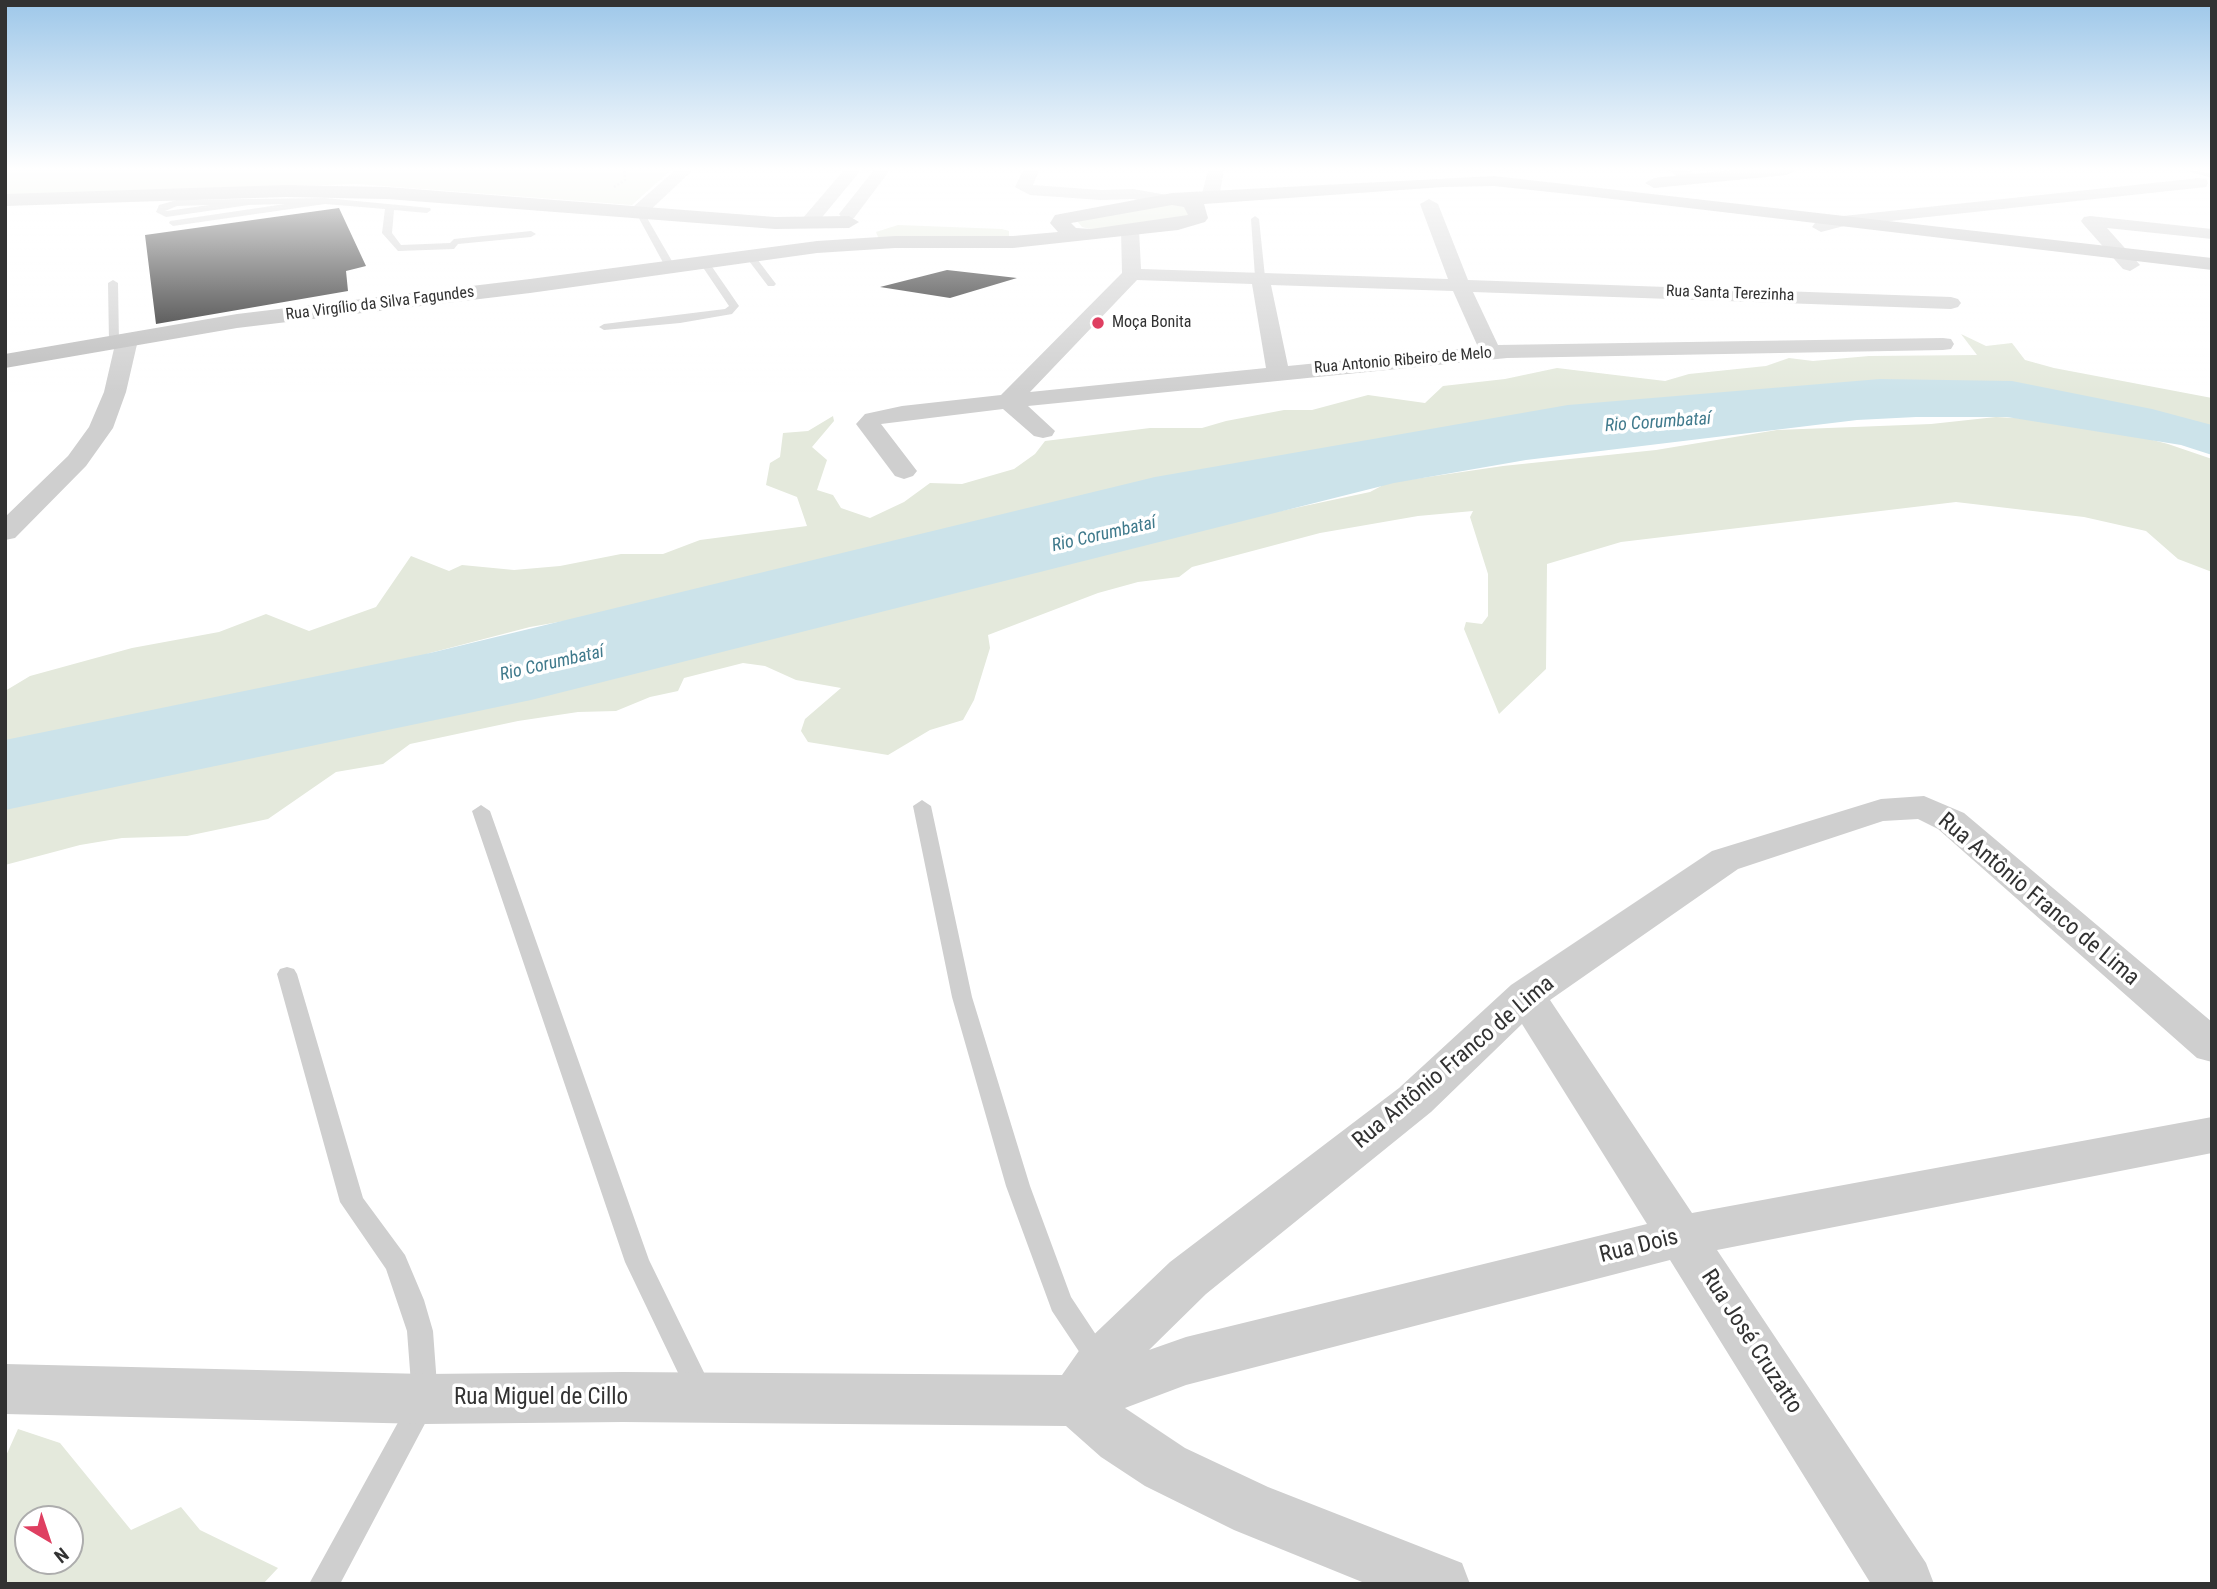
<!DOCTYPE html>
<html>
<head>
<meta charset="utf-8">
<style>
  body { margin:0 }
  #map { position:relative; width:2217px; height:1589px; overflow:hidden; background:#fff; font-family:"Roboto Condensed",sans-serif }
  canvas { display:block }
  .frame { position:absolute; inset:0; border:7px solid #323232; pointer-events:none }
  .north { position:absolute; left:14px; top:1505px; width:70px; height:70px; box-sizing:border-box; background:#fff; border:2px solid #adadad; border-radius:50%; rotate:141deg; font-size:19px; font-weight:700; line-height:28px; text-align:center; color:#323232 }
  .north::after { content:''; display:block; margin:auto; width:24px; height:32px; background:#df3f61; clip-path:polygon(50% 0,100% 100%,50% 72%,0 100%) }
</style>
</head>
<body>
<div id="map">
<canvas width="2217" height="1589"></canvas>
<div class="frame"></div>
<div class="north">N</div>
</div>
<script>
const c = document.querySelector('canvas').getContext('2d');
c.lineJoin = 'round';
function paint(path, color) { c.fillStyle = color; c.fill(path, 'evenodd'); }
const poly = rows => new Path2D(rows.map(r => 'M' + r).join(''));
function trace(path, color, width, dash) { c.strokeStyle = color; c.lineWidth = width; c.lineCap = dash ? 'butt' : 'round'; c.setLineDash(dash || []); c.stroke(path); }
function drawText(font, color, halo, rows, align = 'center') {
  c.font = font + ' "Roboto Condensed",sans-serif'; c.lineWidth = 7; c.setLineDash([]); c.textBaseline = 'middle'; c.strokeStyle = halo; c.fillStyle = color; for (const [text, x, y, turn = 0] of rows) {
    c.save(); c.translate(x, y); c.rotate((+turn || 0) * Math.PI / 180); c.textAlign = isNaN(turn) ? turn : align; if (halo) c.strokeText(text, 0, 0); c.fillText(text, 0, 0); c.restore();
  }
}
const green = poly([
  [5,170,671,170,632,205,357,184,5,195],
  [1171,204,1185,207,1189,214,1187,219,1095,230,1082,227,1077,221],
  [898,225,1002,229,1009,231,1009,236,999,239,889,240,878,237,876,232],
  [1961,334,1986,346,2012,343,2025,360,2054,368,2212,398,2212,427,1889,390,530,627,430,653,382,669,5,743,5,691,30,676,132,648,219,632,266,614,309,631,376,607,411,556,449,571,462,565,514,570,560,566,621,554,663,554,700,540,807,526,797,497,766,485,770,463,780,457,783,433,808,431,833,416,834,421,812,447,827,460,817,490,833,495,841,508,870,518,904,502,930,483,962,484,1014,469,1035,454,1045,441,1150,428,1202,428,1226,421,1284,410,1312,410,1368,395,1425,403,1443,386,1505,379,1557,368,1665,381,1689,374,1766,366,1789,358,1813,361,1869,356,1977,355],
  [1996,417,2034,419,2110,429,2168,444,2212,459,2212,572,2178,559,2146,531,2084,517,1956,502,1621,542,1547,564,1546,669,1499,714,1464,629,1466,622,1482,624,1488,616,1488,574,1470,517,1473,511,1418,516,1320,533,1192,567,1179,577,1138,582,1098,593,988,635,990,648,974,700,963,720,930,730,888,755,808,742,801,731,805,719,841,688,796,680,765,666,743,663,684,678,678,691,650,697,616,711,578,712,518,721,410,744,383,764,336,772,268,819,187,836,122,838,80,845,5,865,5,783,1370,492,1387,483,1503,466,1656,450,1777,430,1931,424],
  [18,1429,60,1443,131,1530,181,1507,200,1530,278,1568,263,1584,5,1584,5,1458],
  [70,1519,70,1561,28,1561,28,1519]
]);
const water = poly([
  [1880,379,2012,381,2152,409,2212,425,2212,455,2181,445,2007,417,1916,417,1857,420,1526,460,1394,483,531,700,5,810,5,740,430,653,1155,477,1568,405]
]);
const building = poly([
  [339,208,366,266,346,271,348,291,156,324,145,235],
  [947,270,956,271,1017,278,950,298,880,287]
]);
const path = poly([
  [614,187,625,180,624,170]
]);
const lane = poly([
  [2189,170,2212,173,2212,178,2190,172,2189,170],
  [325,198,430,208,431,210,427,213,394,210,392,233,401,245,450,243,454,239,531,231,536,234,531,237,458,244,454,249,398,251,382,233,385,209,325,204,173,226,169,223,170,221,285,204,249,205,166,217,156,212,159,205,177,200,325,198],
  [209,205,167,211,165,211,177,206,209,205],
  [639,208,643,211,676,268,674,270,666,268,635,211,639,208],
  [1255,216,1259,219,1265,277,1260,280,1255,277,1251,219,1255,216],
  [748,255,754,255,776,284,774,286,768,286,746,257,748,255],
  [705,260,708,261,739,306,732,314,680,323,604,330,599,327,604,324,725,309,729,306,700,263,705,260],
  [113,280,118,283,119,342,114,345,109,342,108,283,113,280],
  [922,800,931,806,972,997,1030,1186,1071,1297,1112,1359,1108,1368,1099,1371,1090,1368,1052,1311,1006,1186,952,997,913,806,922,800],
  [481,805,490,811,649,1260,714,1393,710,1402,701,1406,692,1402,625,1262,472,811,481,805],
  [287,967,294,969,297,974,363,1198,405,1255,424,1300,433,1331,438,1399,340,1584,309,1584,412,1397,407,1331,386,1269,340,1202,277,974,280,969,287,967]
]);
const street = poly([
  [675,170,693,170,645,215,633,215,630,211,633,207,675,170],
  [844,170,861,170,814,227,802,227,799,223,802,219,844,170],
  [874,170,890,170,854,218,842,218,839,214,874,170],
  [1023,170,1039,170,1033,185,1101,190,1133,189,1173,196,1176,200,1167,205,1133,199,1101,200,1030,195,1015,187,1023,170],
  [1208,170,1224,170,1219,198,1210,203,1201,198,1208,170],
  [1668,170,1688,170,1701,179,1693,184,1687,183,1668,170],
  [2200,178,2206,179,2208,183,2206,187,1844,226,1821,232,1812,227,1815,223,1843,216,2200,178],
  [1429,199,1438,204,1468,280,1951,297,1958,299,1961,303,1958,307,1951,309,1473,292,1498,345,1943,338,1951,339,1954,344,1951,349,1943,350,1507,358,1028,406,1055,431,1052,436,1043,438,1034,436,1003,409,881,424,917,471,913,476,904,479,895,476,856,424,865,414,902,406,1001,395,1122,273,1121,230,1124,226,1130,225,1139,230,1141,269,1448,279,1420,204,1429,199],
  [1137,280,1252,284,1266,368,1030,392,1137,280],
  [1271,285,1453,291,1478,347,1288,366,1271,285],
  [2090,216,2212,229,2212,239,2107,228,2140,265,2130,271,2123,269,2084,225,2081,221,2084,217,2090,216],
  [127,334,135,335,138,340,126,392,113,428,86,466,15,538,5,540,5,517,68,456,89,427,104,392,116,340,119,335,127,334],
  [1924,796,1964,813,2212,1022,2212,1062,2197,1058,1938,829,1918,819,1883,821,1738,869,1550,1000,1692,1213,2212,1117,2212,1153,1717,1250,1926,1563,1934,1584,1871,1584,1670,1260,1186,1385,1125,1408,1185,1448,1268,1487,1462,1563,1470,1584,1367,1584,1234,1530,1145,1486,1101,1457,1066,1426,623,1422,425,1424,5,1414,5,1364,425,1374,623,1372,1062,1375,1083,1345,1170,1262,1399,1088,1511,985,1712,851,1881,799,1924,796],
  [1522,1024,1647,1224,1186,1337,1149,1350,1206,1294,1431,1112,1522,1024]
]);
const secondary = poly([
  [1731,170,1796,170,1787,175,1654,188,1645,183,1654,178,1731,170],
  [1494,176,2212,258,2212,270,1587,196,1494,186,1443,187,1204,204,1208,218,1205,222,1178,230,1013,248,895,248,817,253,530,293,237,328,5,368,5,354,237,314,530,279,817,241,895,236,1013,236,1058,232,1050,223,1055,215,1172,193,1494,176],
  [1172,205,1184,207,1188,215,1091,229,1076,228,1071,223,1172,205],
  [286,185,387,187,775,217,849,216,859,222,849,228,775,229,387,199,286,197,5,206,5,194,286,185]
]);
const markers = [
  [1098,323,7,"#df3f61"]
];
const farStreetnames = [
  ["Rua Santa Terezinha",1730,294,2],
  ["Rua Virgílio da Silva Fagundes",380,304,-7],
  ["Rua Antonio Ribeiro de Melo",1403,361,-5]
];
const farPoinames = [
  ["Moça Bonita",1112,323]
];
const farWaternames = [
  ["Rio Corumbataí",1658,423,-4],
  ["Rio Corumbataí",1104,535,-13],
  ["Rio Corumbataí",552,664,-13]
];
const nearStreetnames = [
  ["Rua Antônio Franco de Lima",2038,900,40],
  ["Rua Antônio Franco de Lima",1454,1063,-40],
  ["Rua Dois",1639,1247,-14],
  ["Rua José Cruzatto",1751,1342,57],
  ["Rua Miguel de Cillo",541,1398]
];
paint(green, '#e4e9dc');
paint(water, '#cce3ea');
paint(building, '#191919');
trace(path, '#c9c9c9', 2.5, [2, 2]);
paint(lane, '#cfcfcf');
paint(street, '#cfcfcf');
paint(secondary, '#bcbcbc');
const sky = c.createLinearGradient(0, 0, 0, 392);
sky.addColorStop(0, '#9dc7e9');
sky.addColorStop(0.43, '#fff');
sky.addColorStop(1, '#ffffff00');
c.fillStyle = sky;
c.fillRect(0, 0, 2217, 392);
for (const [x, y, r, color] of markers) { const dot = new Path2D(); dot.arc(x, y, r, 0, 2 * Math.PI); c.fillStyle = color; c.fill(dot); trace(dot, '#fff', 2.5); }
drawText('16px', '#323232', '#fff', farStreetnames);
drawText('16px', '#323232', '#fff', farPoinames, 'left');
drawText('italic 18px', '#407a8c', '#fff', farWaternames);
drawText('23px', '#323232', '#fff', nearStreetnames);
</script>
</body>
</html>
